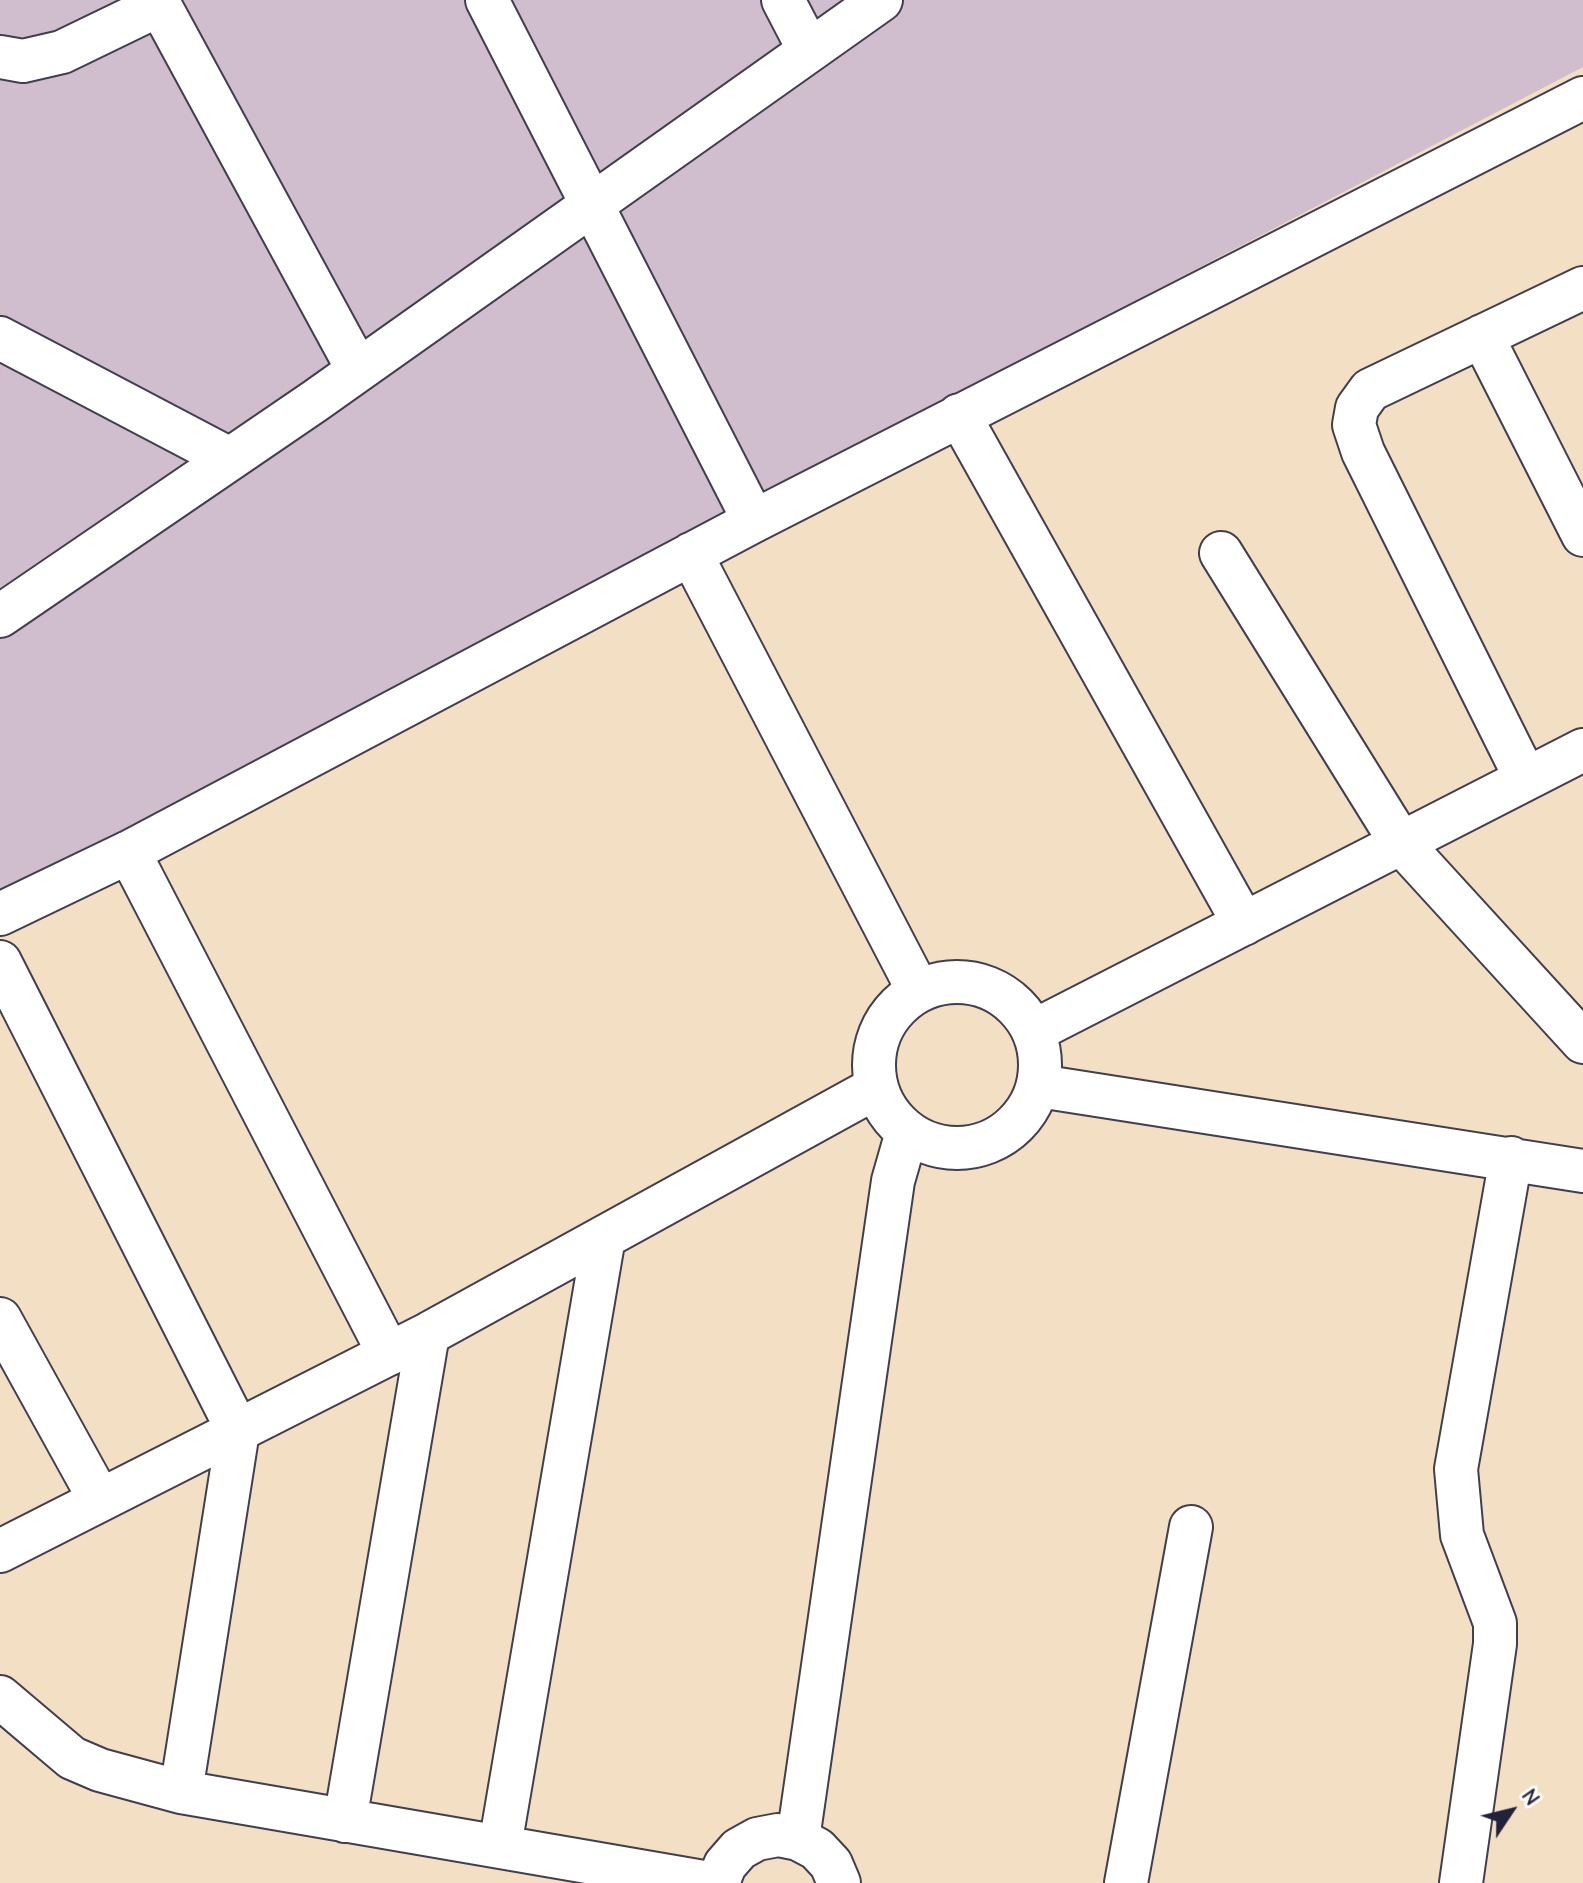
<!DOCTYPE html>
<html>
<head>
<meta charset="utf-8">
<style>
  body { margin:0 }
  #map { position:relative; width:1583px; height:1883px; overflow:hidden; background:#f3dfc3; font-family:"Comic Neue",sans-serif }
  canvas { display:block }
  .north { position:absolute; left:1471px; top:1771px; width:80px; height:80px; -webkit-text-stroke:6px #fdfcf7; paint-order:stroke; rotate:55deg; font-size:22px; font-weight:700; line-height:32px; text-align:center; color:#22223b }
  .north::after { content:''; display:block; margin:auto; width:28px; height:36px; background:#22223b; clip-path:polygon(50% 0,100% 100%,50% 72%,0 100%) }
</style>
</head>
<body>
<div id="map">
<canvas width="1583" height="1883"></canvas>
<div class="north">N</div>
</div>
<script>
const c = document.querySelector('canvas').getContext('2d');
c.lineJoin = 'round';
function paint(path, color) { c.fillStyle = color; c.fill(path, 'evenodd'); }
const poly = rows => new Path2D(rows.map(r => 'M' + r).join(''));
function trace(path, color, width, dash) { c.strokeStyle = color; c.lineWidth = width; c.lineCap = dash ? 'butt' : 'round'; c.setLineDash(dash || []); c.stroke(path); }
const industrial = poly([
  [0,0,1583,0,1583,67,0,894]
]);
const minor = poly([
  [157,0,358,370],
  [487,0,754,521],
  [783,0,809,50],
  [0,57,23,61,62,52,159,5],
  [1482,336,1583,535],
  [0,338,230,459],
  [959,415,1244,924],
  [1221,553,1401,843,1583,1042],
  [691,554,918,990],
  [0,616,315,401,881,0],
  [1526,779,1363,452,1354,425,1357,408,1370,390,1583,288],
  [129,852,389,1354],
  [0,914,129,852,754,521,1583,98],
  [0,962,238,1431,181,1792],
  '874 1065a83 83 0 1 1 166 0a83 83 0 1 1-166 0Z',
  [1034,1031,1583,750],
  [1039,1086,1583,1171],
  [0,1319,100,1500],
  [0,1551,428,1334,877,1087],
  [0,1697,72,1758,100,1770,181,1792,709,1883],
  [345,1821,428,1334],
  [798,1839,893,1181,907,1132],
  [500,1846,604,1237],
  [718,1883,725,1865,739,1849,757,1839,778,1835,798,1839,817,1849,831,1864,839,1883],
  [1126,1883,1191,1527],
  [1461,1883,1495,1644,1495,1623,1462,1535,1456,1469,1511,1158]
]);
paint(industrial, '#d0bdcd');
trace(minor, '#413e4f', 46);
trace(minor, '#fff', 42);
</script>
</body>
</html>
